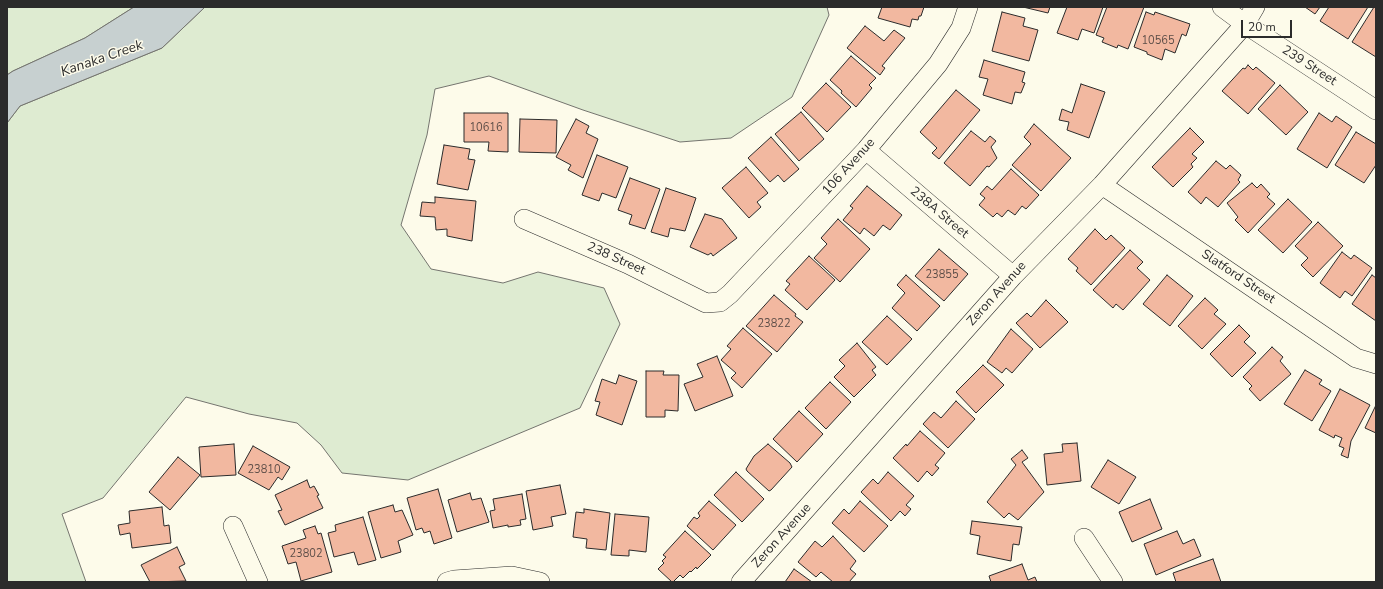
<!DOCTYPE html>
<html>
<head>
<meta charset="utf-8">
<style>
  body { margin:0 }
  #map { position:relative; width:1383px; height:589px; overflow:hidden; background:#fdfbea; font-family:"Nunito Sans",sans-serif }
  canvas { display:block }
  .frame { position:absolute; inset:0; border:8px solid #2b2b2b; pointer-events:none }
  .scale { position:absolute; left:1241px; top:20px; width:51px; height:18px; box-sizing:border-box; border:2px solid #2b2b2b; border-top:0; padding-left:5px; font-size:12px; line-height:14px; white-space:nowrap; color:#2b2b2b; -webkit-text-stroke:3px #fdfbea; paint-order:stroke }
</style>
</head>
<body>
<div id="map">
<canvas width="1383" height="589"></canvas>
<div class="frame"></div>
<div class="scale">20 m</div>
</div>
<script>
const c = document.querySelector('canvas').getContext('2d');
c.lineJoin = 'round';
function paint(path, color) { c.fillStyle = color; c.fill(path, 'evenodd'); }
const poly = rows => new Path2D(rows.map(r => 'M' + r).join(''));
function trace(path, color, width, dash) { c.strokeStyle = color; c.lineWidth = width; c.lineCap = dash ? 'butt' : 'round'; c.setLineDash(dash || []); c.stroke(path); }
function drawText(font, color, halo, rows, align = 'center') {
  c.font = font + ' "Nunito Sans",sans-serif'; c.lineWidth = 3; c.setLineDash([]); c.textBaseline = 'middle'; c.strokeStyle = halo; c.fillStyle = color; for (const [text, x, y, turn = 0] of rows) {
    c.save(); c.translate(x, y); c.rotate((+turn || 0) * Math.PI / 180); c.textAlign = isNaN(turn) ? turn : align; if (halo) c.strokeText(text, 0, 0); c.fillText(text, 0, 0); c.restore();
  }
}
const green = poly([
  [7,7,134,7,85,38,13,71,7,75,7,7],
  [205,7,827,7,829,15,792,97,731,138,680,142,583,110,489,76,435,89,427,135,401,225,431,269,503,283,538,272,604,288,620,324,580,408,408,480,342,473,321,445,297,423,249,414,186,397,103,498,62,514,86,582,7,582,7,123,20,106,162,48,205,7]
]);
const water = poly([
  [134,7,205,7,162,48,20,106,7,123,7,75,13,71,85,38,134,7]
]);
const building = poly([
  [882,7,881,7,924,7,921,16,919,16,918,20,912,19,910,27,878,18,882,7],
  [1023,7,1050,7,1048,13,1023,7],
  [1067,7,1103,7,1094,33,1082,29,1078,40,1057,33,1067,7],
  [1107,7,1144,7,1128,49,1118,45,1117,48,1102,42,1104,38,1096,35,1107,7],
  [1305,7,1320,7,1315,14,1305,7],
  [1329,7,1368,7,1348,39,1320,21,1329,7],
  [1374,7,1376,7,1376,57,1352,42,1374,7],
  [1002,12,1025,18,1023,26,1038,30,1029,61,992,51,1002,12],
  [1146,12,1154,15,1155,12,1190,24,1186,36,1182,34,1175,53,1165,49,1162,60,1147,54,1147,52,1134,47,1146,12],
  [865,26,884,41,894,30,905,38,882,66,885,68,880,75,847,48,865,26],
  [851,56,876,78,869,85,872,88,856,107,841,93,842,91,830,80,851,56],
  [984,60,1025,72,1022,82,1025,83,1021,93,1015,92,1012,104,983,95,988,79,979,77,984,60],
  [1248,65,1253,70,1256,67,1275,83,1248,114,1222,91,1243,68,1245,69,1248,65],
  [826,83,851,107,827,132,802,108,826,83],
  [1081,84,1105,92,1089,138,1067,130,1069,122,1059,120,1062,109,1072,113,1081,84],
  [1280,85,1308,112,1286,135,1258,109,1280,85],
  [956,90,980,110,939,159,932,153,937,148,920,132,956,90],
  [801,112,824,139,799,161,775,134,801,112],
  [464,113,508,113,508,152,488,151,489,142,464,142,464,113],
  [1319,113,1332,122,1336,116,1352,127,1327,168,1297,149,1319,113],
  [520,119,557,120,556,153,519,152,520,119],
  [576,119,589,126,586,133,598,139,583,178,568,170,571,165,556,157,576,119],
  [1034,124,1071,158,1041,191,1012,165,1031,144,1024,137,1034,124],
  [1190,128,1204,142,1192,154,1197,158,1191,164,1193,167,1173,187,1152,167,1190,128],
  [971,131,985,142,990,136,996,141,991,147,997,158,989,167,987,166,970,186,944,163,971,131],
  [1356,132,1376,144,1376,165,1364,183,1335,165,1356,132],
  [771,137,799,169,784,182,778,175,770,182,748,158,771,137],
  [444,145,470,149,468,159,475,160,468,190,437,184,444,145],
  [597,155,628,167,616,198,602,193,599,201,582,195,597,155],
  [1216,161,1226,169,1230,165,1241,175,1238,180,1240,182,1218,207,1206,197,1201,204,1188,192,1216,161],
  [746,167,768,193,757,202,761,207,749,218,722,188,746,167],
  [1011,169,1039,195,1026,209,1022,206,1015,215,1008,210,1002,217,997,213,993,217,979,205,985,198,980,194,987,186,992,190,1011,169],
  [630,178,660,189,645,229,629,224,632,215,618,210,630,178],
  [1252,183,1257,188,1261,184,1270,194,1267,197,1275,204,1248,233,1235,220,1238,217,1227,203,1252,183],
  [867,186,902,215,890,230,883,225,874,236,864,228,860,234,843,220,853,208,850,206,867,186],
  [666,188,696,198,685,231,670,228,668,237,651,232,666,188],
  [435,197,476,201,472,241,447,236,447,229,436,230,435,217,420,216,422,202,435,203,435,197],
  [1288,199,1312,222,1283,253,1258,230,1288,199],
  [705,214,722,219,737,238,713,256,711,253,708,255,690,247,705,214],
  [838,219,870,249,840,282,814,258,827,244,821,238,838,219],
  [1318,222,1343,246,1313,277,1301,265,1308,258,1295,246,1318,222],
  [1095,229,1106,240,1111,235,1125,248,1091,285,1076,271,1078,268,1068,259,1095,229],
  [939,249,968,274,944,301,915,276,939,249],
  [1130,250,1143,262,1137,268,1150,280,1123,310,1116,304,1113,308,1093,290,1130,250],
  [1342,252,1351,259,1354,255,1372,268,1352,296,1345,291,1340,298,1320,283,1342,252],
  [809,256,835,280,807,310,785,290,790,284,786,281,809,256],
  [906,275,940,306,917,331,892,308,905,293,897,285,906,275],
  [1167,275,1193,296,1170,326,1143,304,1167,275],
  [1372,275,1376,278,1376,321,1352,304,1372,275],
  [774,295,796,314,795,316,803,322,777,352,746,326,774,295],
  [1205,298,1218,310,1214,314,1226,324,1202,349,1178,326,1205,298],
  [1046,300,1068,322,1040,348,1016,323,1027,313,1031,317,1046,300],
  [887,316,912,339,887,365,862,342,887,316],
  [1239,325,1250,336,1244,342,1256,353,1232,377,1210,354,1239,325],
  [743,328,772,354,742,388,731,378,736,373,721,360,731,349,727,346,743,328],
  [1011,329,1033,349,1012,373,1006,368,1002,373,987,362,1011,329],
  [857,343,876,367,872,370,876,375,854,397,834,377,845,366,839,360,857,343],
  [1272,347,1283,357,1280,361,1291,374,1260,401,1249,389,1252,386,1243,377,1272,347],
  [717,356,733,396,695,411,684,384,703,377,697,364,717,356],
  [983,365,1004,385,976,413,956,392,983,365],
  [1305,370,1322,380,1319,384,1331,391,1312,421,1284,404,1305,370],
  [646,371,664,371,663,375,679,375,678,411,665,410,665,417,646,417,646,371],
  [619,375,637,381,622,425,596,415,600,402,595,401,602,379,616,384,619,375],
  [830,382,851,402,826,429,805,408,830,382],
  [1340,389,1370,405,1351,441,1348,458,1341,455,1344,448,1339,446,1342,438,1335,435,1334,438,1319,430,1340,389],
  [956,401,975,419,948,448,923,424,934,412,941,418,956,401],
  [1376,405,1376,433,1365,428,1376,405],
  [799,411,823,434,797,462,773,439,799,411],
  [920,431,945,453,935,465,939,468,932,476,927,471,918,482,893,458,906,444,907,446,920,431],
  [1077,443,1081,481,1047,485,1044,454,1063,452,1062,444,1077,443],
  [234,444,236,475,201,477,199,447,234,444],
  [768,444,790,463,792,467,771,490,769,491,747,471,746,469,754,456,768,444],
  [253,446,290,467,282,480,278,477,269,490,238,473,253,446],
  [1022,450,1028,458,1022,462,1044,492,1018,520,1009,513,1004,518,987,502,1016,465,1011,459,1022,450],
  [178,457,200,475,170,510,149,492,178,457],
  [1108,460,1136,477,1119,504,1091,487,1108,460],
  [736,472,764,499,742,522,714,495,736,472],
  [888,472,914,496,906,505,911,509,905,516,900,511,891,521,861,492,873,479,878,484,888,472],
  [307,480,310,488,314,486,319,495,317,496,323,508,285,525,278,511,282,510,275,495,307,480],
  [560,485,566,514,551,517,553,526,533,530,526,491,560,485],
  [438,489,452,538,434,544,430,531,424,533,422,528,416,530,407,498,438,489],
  [470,493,472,500,481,498,489,522,457,532,448,500,470,493],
  [522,494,526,519,520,520,521,525,508,527,508,525,493,528,490,511,495,510,493,499,522,494],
  [1150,499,1162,529,1132,542,1119,512,1150,499],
  [709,501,736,525,713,550,687,526,694,517,697,519,700,516,698,513,709,501],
  [860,501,888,526,864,552,832,523,844,509,849,514,860,501],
  [393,505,395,512,402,510,413,535,398,541,401,552,381,558,368,512,393,505],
  [162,507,164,526,169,525,171,543,132,548,130,533,120,535,118,525,130,523,129,511,162,507],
  [584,509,610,513,606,550,586,548,587,539,573,537,576,512,584,513,584,509],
  [615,514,649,517,646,552,629,550,629,556,611,555,615,514],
  [363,517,376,560,358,565,354,552,334,557,328,533,336,531,335,525,363,517],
  [972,521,1022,527,1019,545,1013,544,1011,561,977,554,980,536,970,534,972,521],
  [315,526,318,534,321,533,332,572,301,581,296,562,288,564,282,546,306,538,303,530,315,526],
  [685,531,711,555,697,569,696,567,691,572,690,571,683,578,680,575,673,582,672,582,658,569,664,563,662,561,666,557,663,555,685,531],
  [1177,531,1183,544,1194,539,1201,556,1156,575,1144,544,1177,531],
  [833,536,856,561,850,569,856,574,849,582,833,582,821,572,816,577,798,562,815,541,822,547,833,536],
  [177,547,185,564,179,567,186,581,150,582,141,565,177,547],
  [1213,559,1221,582,1176,582,1173,573,1213,559],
  [1022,564,1028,580,1035,577,1037,582,991,582,989,576,1022,564],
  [794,569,812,582,785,582,794,569]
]);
const minor = poly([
  [1222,7,1245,24,1376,110],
  [866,150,1013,276],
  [1102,185,1356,358,1376,364],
  [524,219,628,264,706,303,720,302,730,294,866,150,938,64,961,28,968,7],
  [233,526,258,582],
  [1084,538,1113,582],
  [447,582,454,580,512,576,540,582],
  [741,582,1013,276,1102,185,1245,24,1255,7]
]);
const numberNames = [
  ["10565",1158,41],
  ["10616",486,128],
  ["23855",942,275],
  ["23822",774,324],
  ["23810",264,470],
  ["23802",306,554]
];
const streetNames = [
  ["239 Street",1309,66,33],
  ["106 Avenue",849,167,-48],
  ["238A Street",939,213,40],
  ["238 Street",616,259,24],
  ["Slatford Street",1238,277,34],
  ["Zeron Avenue",997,294,-48],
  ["Zeron Avenue",782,536,-48]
];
const waterNames = [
  ["Kanaka Creek",102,59,-19]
];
paint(green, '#deebd1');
trace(green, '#74746e', 1);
paint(water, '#c7d0d0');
trace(water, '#74746e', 1);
paint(building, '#f2b8a0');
trace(building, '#2b2b2b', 1);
trace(minor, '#2b2b2b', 20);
trace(minor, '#fdfbea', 19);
drawText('11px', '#5d4e48', null, numberNames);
drawText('13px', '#2b2b2b', '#fdfbea', streetNames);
drawText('italic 14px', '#2b2b2b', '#fdfbea', waterNames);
</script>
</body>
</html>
